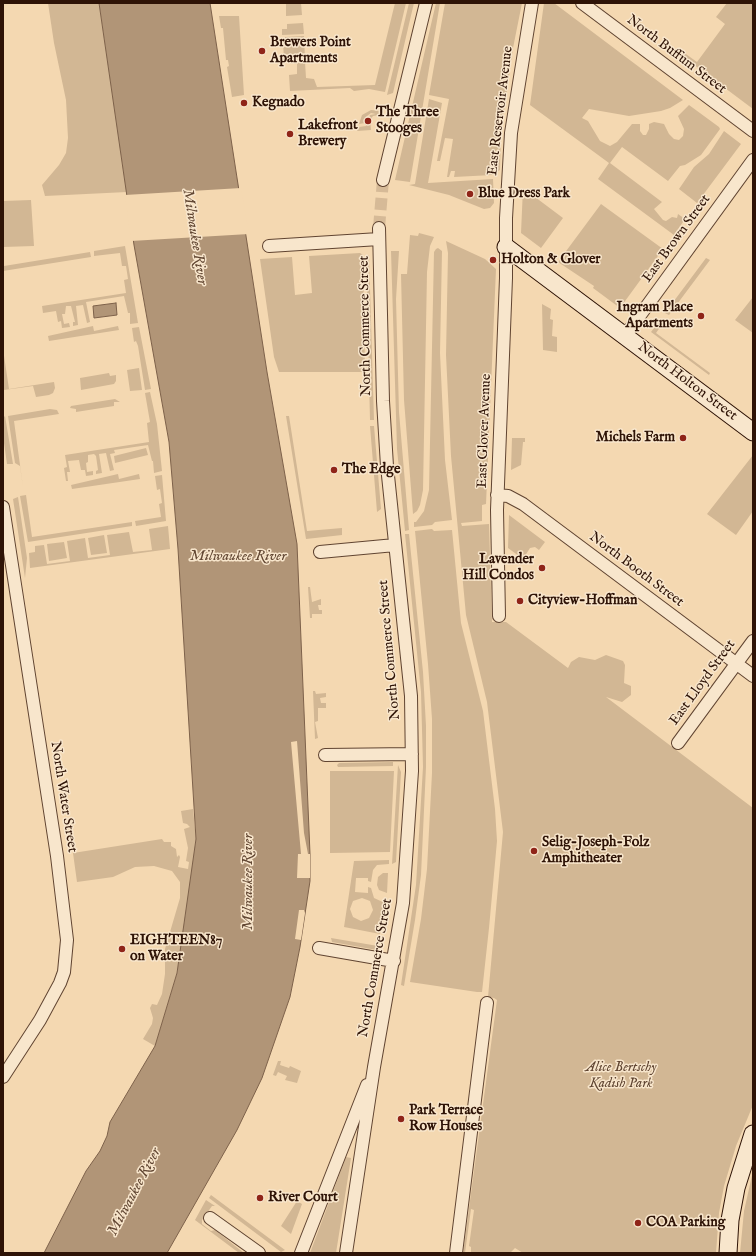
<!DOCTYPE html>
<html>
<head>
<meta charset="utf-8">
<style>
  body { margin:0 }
  #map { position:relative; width:756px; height:1256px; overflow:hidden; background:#f4d8b1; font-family:"IM FELL English",serif }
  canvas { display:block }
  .frame { position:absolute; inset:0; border:4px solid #2e1306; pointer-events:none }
</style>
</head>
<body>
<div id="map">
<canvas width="756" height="1256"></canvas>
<div class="frame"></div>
</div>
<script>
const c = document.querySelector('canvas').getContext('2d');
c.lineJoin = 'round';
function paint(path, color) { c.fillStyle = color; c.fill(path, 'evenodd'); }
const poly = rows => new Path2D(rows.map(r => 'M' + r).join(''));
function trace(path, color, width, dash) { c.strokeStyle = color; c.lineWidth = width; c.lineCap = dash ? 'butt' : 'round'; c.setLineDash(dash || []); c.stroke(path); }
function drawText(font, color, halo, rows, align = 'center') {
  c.font = font + ' "IM FELL English",serif'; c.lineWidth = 3; c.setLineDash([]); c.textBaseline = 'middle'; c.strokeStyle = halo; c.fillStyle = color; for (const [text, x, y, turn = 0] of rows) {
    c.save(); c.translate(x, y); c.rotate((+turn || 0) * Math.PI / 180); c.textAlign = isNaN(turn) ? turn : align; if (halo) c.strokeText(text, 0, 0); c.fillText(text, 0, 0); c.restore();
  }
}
const green = poly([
  [48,3,99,3,127,192,45,196,42,185,59,165,66,153,68,138,66,100,54,43],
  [286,3,301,3,302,15,286,16],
  [395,3,406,3,385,92,369,89,354,91,350,88,290,91,289,75,297,74,297,64,288,63,305,62,306,78,314,79,317,87,375,85],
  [409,3,414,3,409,24,393,93,387,95],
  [436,3,440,3,410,182,395,180],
  [445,3,522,3,513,48,501,133,500,170,492,175,454,177,455,171,451,171,449,177,447,177,453,139,445,138,440,161,437,161,449,99,429,95],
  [544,3,554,3,683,100,670,108,661,111,629,116,589,109,582,118,588,121,600,141,610,146,617,142,632,124,640,124,640,131,643,135,646,135,649,129,649,124,654,122,664,124,669,134,674,139,679,140,683,136,684,129,678,116,689,105,719,127,720,129,701,155,685,165,680,166,668,181,622,147,610,163,662,202,654,209,663,220,666,221,672,217,677,218,678,214,685,219,674,235,598,179,609,163,530,105],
  [727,3,753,3,753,109,681,55,683,52,697,62,725,24,716,17],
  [219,16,239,16,244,95,232,97,227,67,229,66,228,60,226,60,223,28,221,28],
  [303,23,304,34,282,35,282,29,287,29,287,24],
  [304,36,305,59,286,61,284,59,283,42,285,42,285,37],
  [429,99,442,103,428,183,493,179,494,203,490,208,484,209,449,195,409,185,415,184],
  [371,110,380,111,379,115,373,116,370,120,371,130,357,131,359,127,366,126,370,115,376,114,371,113,367,116,365,123,359,124,362,115],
  [724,131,741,144,697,203,679,189,694,167,709,154],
  [523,188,563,218,541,248,521,233],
  [31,200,34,246,3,247,3,201],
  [601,204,663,249,620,308,593,288,594,286,558,262],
  [419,233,434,237,430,246,427,272,423,490,420,505,417,511,413,514,404,400,401,274,407,274,410,235,418,236],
  [446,241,485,259,496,269,486,504,482,505,482,521,461,523,462,526,489,524,492,622,506,622,568,668,571,662,579,657,595,660,606,655,623,661,625,665,624,683,631,686,631,695,622,702,606,697,753,808,753,1105,736,1146,724,1186,719,1213,716,1253,523,1253,515,1248,510,1253,471,1253,471,1247,469,1246,474,1210,471,1209,465,1253,463,1253,497,1000,494,998,488,997,503,832,487,702,466,615,451,456,446,355,448,253],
  [125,246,138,323,130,324,130,313,128,313,124,296,86,302,90,322,87,323,83,305,76,306,78,325,73,326,73,322,75,322,71,306,66,306,65,314,62,314,64,324,69,323,70,327,62,328,61,321,58,322,56,311,43,313,42,306,126,293,124,280,128,279,126,266,122,266,120,253,94,256,94,251],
  [438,248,442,251,440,353,445,460,452,520,435,522,432,525,414,527,414,522,416,522,424,511,429,490,434,252,436,249],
  [391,251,399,251,396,299,399,412,409,530,405,531,397,449],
  [90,252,91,257,3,271,3,262,4,266],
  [360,253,363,255,365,372,279,372,274,357,260,259,292,257,295,295,312,293,309,256],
  [366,255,369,255,374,420,370,420],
  [706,258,710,260,669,315,665,313],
  [753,297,753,333,735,320],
  [542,304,551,309,550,319,553,320,552,336,557,337,557,352,543,350],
  [661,319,664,321,663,323,656,333,710,373,709,375,651,332],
  [93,326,94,331,118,326,119,330,49,341,48,336],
  [139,327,151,389,145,390,138,346,136,341,134,342,132,328],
  [3,349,9,389,54,382,55,388,53,393,49,395,36,397,33,386,4,390],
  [139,368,142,390,130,391,127,370],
  [109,373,110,376,116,375,116,381,114,384,81,390,80,378],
  [150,392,157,424,162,471,154,473,153,461,152,461,148,445,114,450,115,453,110,454,114,470,110,471,106,453,99,454,102,473,96,474,96,471,98,470,96,456,94,454,88,455,88,462,86,463,87,472,93,471,93,475,86,476,85,470,81,470,79,460,68,461,70,472,67,472,68,481,66,481,64,468,67,467,65,455,149,442,147,423,150,422,145,393],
  [115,399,120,402,114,402,114,406,76,412,76,409,70,408,71,406],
  [50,409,57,410,59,414,14,421,23,487,20,466,15,463,8,416],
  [5,416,13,464,7,464,3,436,3,418],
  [286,416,289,416,307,531,342,528,342,535,306,539],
  [370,426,374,426,381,509,377,512],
  [512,438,525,438,525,442,523,442,521,465,511,470],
  [146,448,148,455,115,463,114,456],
  [753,455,753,511,736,535,707,514],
  [118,474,119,479,139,474,140,479,72,489,71,485],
  [162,475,166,521,136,526,135,521,161,517,159,504,162,503,160,489,157,490,155,476],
  [26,495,32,537,132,522,132,526,28,542,20,496],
  [18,497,27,558,25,578,13,499],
  [509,515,545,542,539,550,535,547,530,548,523,559,508,548],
  [168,526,170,549,30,568,29,553,35,552,35,546,44,545,47,564,70,561,67,541,85,538,88,558,110,555,107,535,129,532,133,552,152,550,149,529],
  [432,529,434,531,452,530,461,623,483,711,495,809,497,841,489,928,482,992,477,992,410,982,421,919,427,869,432,773,432,719,428,664,415,531],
  [405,534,409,534,423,672,426,726,426,767,421,875,415,920,404,986,401,985,416,885,423,767,421,692],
  [104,535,107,553,91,555,88,538],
  [64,542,67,558,49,561,47,544],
  [308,587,310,587,312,602,321,599,321,605,318,605,319,610,322,610,322,614,312,614,312,618,310,618],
  [313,691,315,691,316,694,326,693,326,697,320,698,321,703,326,703,326,708,318,708,318,721,315,722,318,738,315,739],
  [393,762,393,766,338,767,337,765,339,763],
  [398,765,401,772,396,862,392,864],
  [330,771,394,771,390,852,330,853],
  [193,809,196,839,195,856,177,973,155,1046,143,1039,152,1024,153,1018,150,1008,152,1004,157,1005,162,994,165,974,165,949,180,898,180,882,172,871,154,866,135,867,113,877,77,882,73,853,162,839,164,842,171,842,171,846,176,849,177,857,179,855,180,857,178,867,188,869,189,862,186,861,188,848,184,829,190,827,187,824,183,823,181,811],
  [389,860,389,864,377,865,373,870,371,882,368,881,368,878,356,878,355,892,368,893,368,887,371,888,374,898,385,903,380,934,344,927,354,861],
  [362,898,370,901,373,910,369,918,361,921,353,917,350,909,353,901],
  [383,873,388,873,387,893,379,890,377,885,378,877],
  [331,938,378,946,377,950,332,942],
  [278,1061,281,1061,280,1065,289,1068,290,1066,301,1071,297,1083,285,1080,287,1076,278,1072,276,1076,273,1075],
  [346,1157,351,1158,336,1253,310,1253],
  [753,1171,753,1253,740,1253,744,1211],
  [211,1195,285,1250,281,1252,209,1198],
  [206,1200,215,1206,212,1206,202,1220,202,1224,211,1231,215,1230,244,1253,239,1253,195,1220],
  [297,1201,302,1204,291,1234,281,1226]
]);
const water = poly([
  [99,3,210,3,267,372,297,544,310,854,310,881,300,947,290,997,262,1078,237,1130,167,1253,44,1253,86,1171,100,1151,107,1136,110,1122,155,1046,177,973,196,839,178,549,169,442,134,245,99,3],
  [116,303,117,315,94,318,93,306,116,303]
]);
const pier = poly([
  [241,188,249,234,131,241,125,195],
  [297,741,304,833,308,854,310,854,310,878,297,878,298,854,301,854,291,742],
  [299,910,304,910,305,913,301,940,295,939]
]);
const minorTunnel = poly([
  [379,228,383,180]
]);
const minor = poly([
  [582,3,753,131],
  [383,180,426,3],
  [269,246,379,239],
  [625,336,753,160],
  [497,495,508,496,523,504,753,676],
  [3,507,57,856,67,940,64,972,60,983,40,1020,3,1077],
  [320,552,395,545],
  [499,616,497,510,506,278,506,218,511,133,532,3],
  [678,743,753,641],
  [325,755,412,754],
  [319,948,394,961],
  [210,1218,259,1253],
  [301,1253,367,1085],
  [346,1253,374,1067,403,903,412,771,411,696,387,466,383,401,379,228],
  [456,1253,487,1003]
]);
const secondary = poly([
  [506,247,753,432],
  [728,1253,730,1220,736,1188,753,1134]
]);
const markers = [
  [262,51,4,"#8f2418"],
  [244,103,4,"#8f2418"],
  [368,121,4,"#8f2418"],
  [290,134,4,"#8f2418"],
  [470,194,4,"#8f2418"],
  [493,260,4,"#8f2418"],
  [701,316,4,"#8f2418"],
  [683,438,4,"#8f2418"],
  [334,470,4,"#8f2418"],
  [542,568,4,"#8f2418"],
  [520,601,4,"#8f2418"],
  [534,851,4,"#8f2418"],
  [122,949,4,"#8f2418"],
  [401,1119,4,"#8f2418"],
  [260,1198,4,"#8f2418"],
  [638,1223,4,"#8f2418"]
];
const poiNames = [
  ["Brewers Point",270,43],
  ["Apartments",270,59],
  ["Kegnado",252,103],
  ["The Three",376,113],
  ["Stooges",376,129],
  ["Lakefront",298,126],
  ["Brewery",298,142],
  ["Blue Dress Park",478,194],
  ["Holton & Glover",501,260],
  ["Ingram Place",693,308,"right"],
  ["Apartments",693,324,"right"],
  ["Michels Farm",675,438,"right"],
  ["The Edge",342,470],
  ["Lavender",534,560,"right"],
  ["Hill Condos",534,576,"right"],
  ["Cityview-Hoffman",528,601],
  ["Selig-Joseph-Folz",542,843],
  ["Amphitheater",542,859],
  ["EIGHTEEN87",130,941],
  ["on Water",130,957],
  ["Park Terrace",409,1111],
  ["Row Houses",409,1127],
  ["River Court",268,1198],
  ["COA Parking",646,1223]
];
const streetNames = [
  ["North Buffum Street",676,55,37],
  ["East Reservoir Avenue",501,111,-83],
  ["East Brown Street",677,239,-54],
  ["North Commerce Street",366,326,-91],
  ["North Holton Street",687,382,37],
  ["East Glover Avenue",485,431,-88],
  ["North Booth Street",636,570,37],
  ["North Commerce Street",390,650,-95],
  ["East Lloyd Street",703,683,-54],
  ["North Water Street",63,797,81],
  ["North Commerce Street",376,968,-80]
];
const parkNames = [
  ["Alice Bertschy",621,1068],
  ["Kadish Park",621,1084]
];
const waterNames = [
  ["Milwaukee River",194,237,81],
  ["Milwaukee River",238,557],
  ["Milwaukee River",249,882,-90],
  ["Milwaukee River",135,1192,-62]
];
paint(green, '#d2b794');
paint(water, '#b19577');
trace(water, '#7d614a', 1);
paint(pier, '#f4d8b1');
trace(minorTunnel, '#d6ba97', 12, [12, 6]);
trace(minor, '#604431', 14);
trace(secondary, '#2e1306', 19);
trace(minor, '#f8e6cc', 12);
trace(secondary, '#f8e6cc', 17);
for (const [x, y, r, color] of markers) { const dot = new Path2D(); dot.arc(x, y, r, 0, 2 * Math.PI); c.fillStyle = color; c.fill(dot); trace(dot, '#f8e6cc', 1.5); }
drawText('bold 14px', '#2e1306', '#f8e6cc', poiNames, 'left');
drawText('14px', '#2e1306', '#f8e6cc', streetNames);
drawText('italic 14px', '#5f4431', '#f8e6cc', parkNames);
drawText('italic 15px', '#624733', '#f8e6cc', waterNames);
</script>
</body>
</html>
